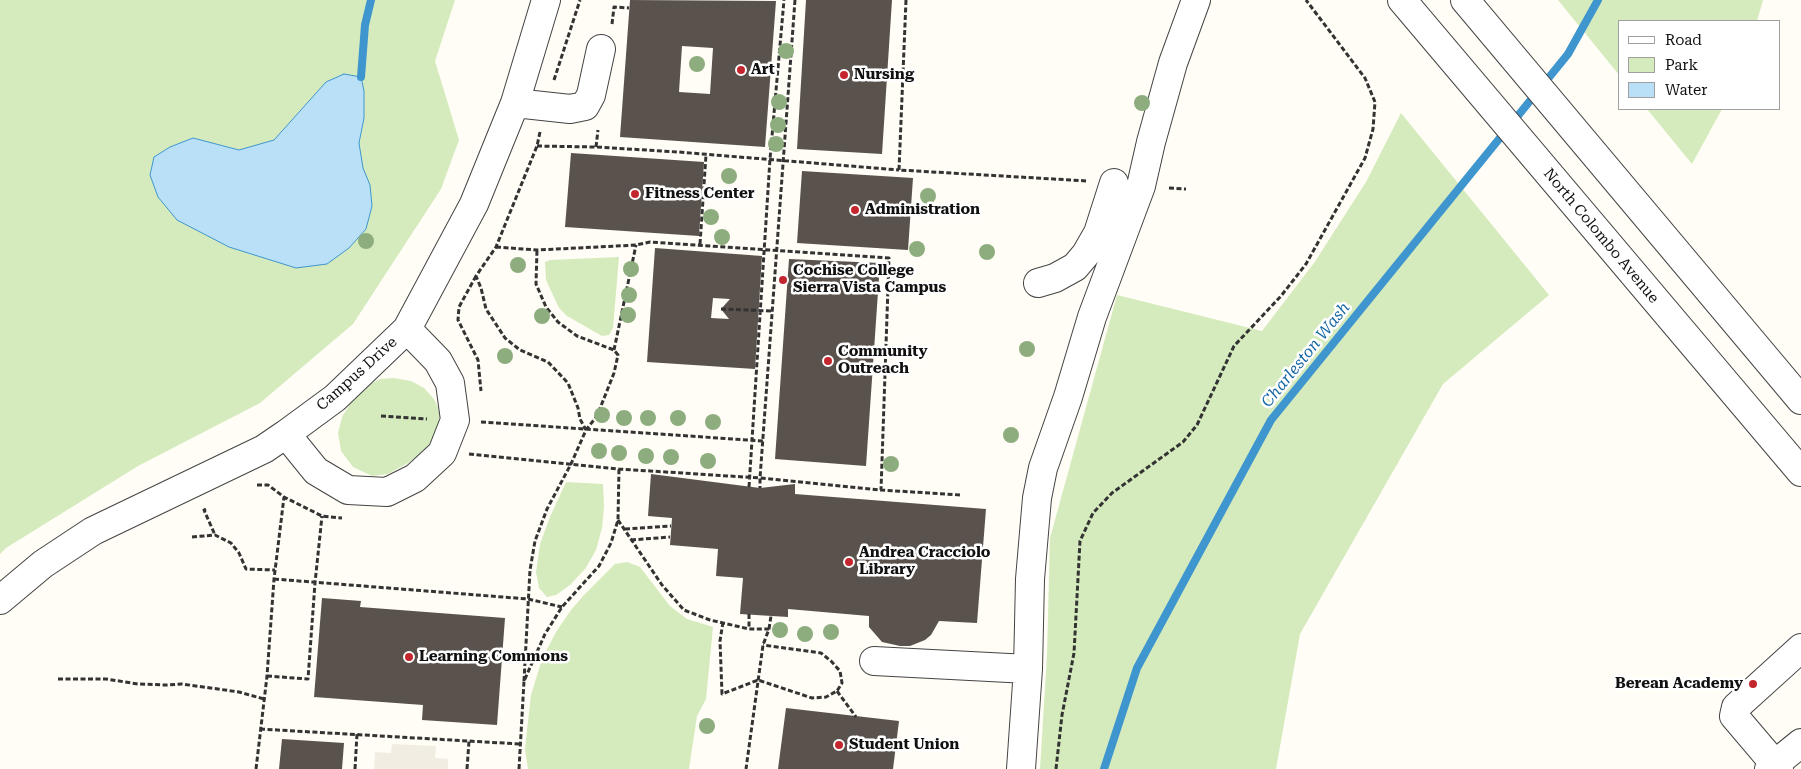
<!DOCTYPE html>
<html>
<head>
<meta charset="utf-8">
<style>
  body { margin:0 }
  #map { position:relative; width:1801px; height:769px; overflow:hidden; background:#fffdf5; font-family:"Roboto Serif",serif }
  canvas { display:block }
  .legend { position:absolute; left:1618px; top:20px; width:162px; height:90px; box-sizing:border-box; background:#fff; border:1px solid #a0a0a0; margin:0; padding:6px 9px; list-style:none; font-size:15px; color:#111 }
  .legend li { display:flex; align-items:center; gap:10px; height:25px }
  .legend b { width:25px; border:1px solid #a0a0a0 }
</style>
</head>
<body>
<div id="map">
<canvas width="1801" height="769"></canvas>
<ul class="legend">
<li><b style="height:6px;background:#fff"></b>Road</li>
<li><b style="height:14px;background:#d5ebbd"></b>Park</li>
<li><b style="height:14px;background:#b9e0f7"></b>Water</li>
</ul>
</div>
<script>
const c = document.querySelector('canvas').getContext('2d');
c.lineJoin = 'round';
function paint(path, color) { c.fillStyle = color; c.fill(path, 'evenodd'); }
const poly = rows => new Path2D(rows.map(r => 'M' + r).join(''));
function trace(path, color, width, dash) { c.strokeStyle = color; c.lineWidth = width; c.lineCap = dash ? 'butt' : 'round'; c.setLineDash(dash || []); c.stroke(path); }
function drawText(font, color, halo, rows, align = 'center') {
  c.font = font + ' "Roboto Serif",serif'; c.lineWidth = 5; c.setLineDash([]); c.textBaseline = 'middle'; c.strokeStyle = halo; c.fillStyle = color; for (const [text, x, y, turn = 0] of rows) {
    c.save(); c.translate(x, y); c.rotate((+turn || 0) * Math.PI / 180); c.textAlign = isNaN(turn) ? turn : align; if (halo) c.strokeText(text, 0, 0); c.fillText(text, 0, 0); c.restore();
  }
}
const green = poly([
  [0,0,455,0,435,61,459,140,441,189,353,324,260,403,138,466,6,548,0,554],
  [1558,0,1763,0,1757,21,1620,21,1620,76],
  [1647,109,1722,109,1692,164],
  [1401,113,1549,295,1443,384,1300,634,1276,769,1040,769,1047,655,1050,538,1117,295,1262,331,1314,263,1366,182],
  [619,257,613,328,609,335,602,336,567,316,559,308,546,280,545,262,550,260],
  [394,378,411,381,424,388,434,399,440,412,439,426,433,440,424,450,408,463,388,474,372,476,353,467,341,451,338,433,342,417,353,399,367,386,380,379],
  [566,482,603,484,604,507,602,528,596,550,585,569,570,585,556,595,547,597,539,588,536,572,540,544,550,517],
  [627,562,640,567,670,606,687,619,713,627,706,699,697,716,689,769,528,769,525,749,528,721,531,695,542,659,556,632,571,610,584,595,615,564]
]);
const plaza = poly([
  [392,744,436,746,435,758,448,759,448,769,374,769,375,752,391,753]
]);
const water = poly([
  [344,74,361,77,364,91,364,118,359,143,363,168,370,185,372,206,366,229,349,248,327,264,296,268,229,247,177,220,158,197,150,175,154,157,170,147,193,138,239,150,274,140,326,82,344,74]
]);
const stream = poly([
  [361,77,365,25,371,0],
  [1104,769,1137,668,1271,420,1568,54,1598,0]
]);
const building = poly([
  [630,0,776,1,765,147,620,137],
  [682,46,713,48,710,94,679,92],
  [806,0,892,0,882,154,797,149],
  [571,153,704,162,699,236,565,227],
  [802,171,913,178,908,250,797,243],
  [655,248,762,256,755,369,647,362],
  [713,298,730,299,721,309,729,319,711,318],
  [789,259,880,263,866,466,775,459],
  [651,474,760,488,795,484,795,494,986,509,977,623,939,621,931,635,925,640,910,646,900,646,882,642,869,627,869,616,788,609,788,617,740,614,743,578,716,576,718,549,670,545,672,518,648,516],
  [322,598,361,601,360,607,505,618,497,725,422,720,423,705,314,697],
  [786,708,899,721,893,769,778,769],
  [282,739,344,743,342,769,279,769]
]);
const path = poly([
  [795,0,760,478,881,490,961,495],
  [906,0,899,170,1088,181],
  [612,24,614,7,629,8],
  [554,80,580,0],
  [540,132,537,146,496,247,476,276,481,288,486,309,505,338,520,350,548,362,568,383,578,408,580,419,586,430],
  [537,146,596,147,678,152,899,170],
  [596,147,598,130],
  [1169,188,1186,189],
  [700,244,706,155],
  [496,247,537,250,636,245,650,242,889,258,881,490],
  [476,276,459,307,458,320,478,360,481,391],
  [721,309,773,311],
  [614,350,636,245],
  [381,416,427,419],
  [481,422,763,441],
  [469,454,619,469,760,478,760,488],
  [257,485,268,485,284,497,322,516,342,518],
  [749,487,770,159,784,0],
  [206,509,204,510,215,535],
  [618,520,662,585,684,610,710,620,749,629,769,629,763,645,746,769],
  [625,529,671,526],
  [192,537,215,535,231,543,239,553,246,569,275,570],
  [631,540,670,537],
  [274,579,528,599,562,607],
  [749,614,749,629],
  [723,622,720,641,722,694,758,680,812,698,826,697,837,691,842,683,840,671,831,661,821,653,763,645],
  [769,629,771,616],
  [267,676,308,679,315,583,322,516],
  [58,679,106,679,138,684,166,685,182,684,239,692,264,699],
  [524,681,530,570,535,541,547,509,571,464,586,430,597,416,614,373,618,355,614,350,577,336,558,322,546,307,536,284,537,250],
  [837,691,856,717],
  [260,729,520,744],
  [256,769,267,676,274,579,284,497],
  [355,769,357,734],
  [467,769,469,741],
  [519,769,524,681,545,634,562,607,599,566,611,543,618,520,619,469],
  [1056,769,1062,715,1074,653,1080,541,1093,513,1112,493,1183,442,1197,425,1234,346,1281,296,1306,264,1365,158,1373,129,1375,102,1365,78,1306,0]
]);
const minor = poly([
  [1402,0,1801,472],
  [1465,0,1801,400],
  [515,103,570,109,585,106,591,95,601,49],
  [1038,283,1055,278,1075,267,1086,254,1098,233,1114,183],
  [286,434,316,471,348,490,387,492,415,478,442,453,455,420,450,383,438,361,407,329],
  [0,600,43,564,93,531,264,449,286,434,335,398,407,329,474,204,515,103,546,0],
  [874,661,1028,669],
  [1021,769,1028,669,1030,579,1037,498,1043,468,1068,397,1092,317,1141,186,1151,142,1173,63,1196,0],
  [1769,769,1801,743],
  [1779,769,1734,716,1736,707,1801,648]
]);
const trees = [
  [786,51],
  [697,64],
  [779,102],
  [1142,103],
  [778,125],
  [776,144],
  [729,176],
  [928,196],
  [711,217],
  [722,237],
  [366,241],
  [917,249],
  [987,252],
  [518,265],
  [631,269],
  [629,295],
  [628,315],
  [542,316],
  [1027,349],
  [505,356],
  [602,415],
  [624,418],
  [648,418],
  [678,418],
  [713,422],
  [1011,435],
  [599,451],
  [619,453],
  [646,456],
  [671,457],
  [708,461],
  [891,464],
  [780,630],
  [831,632],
  [805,634],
  [707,726]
];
const markers = [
  [741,70,5,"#c4262e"],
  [844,75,5,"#c4262e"],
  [635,194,5,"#c4262e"],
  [855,210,5,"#c4262e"],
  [783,280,5,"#c4262e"],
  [828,361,5,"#c4262e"],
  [849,562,5,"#c4262e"],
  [409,657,5,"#c4262e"],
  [1753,684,5,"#c4262e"],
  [839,745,5,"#c4262e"]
];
const poiNames = [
  ["Art",751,70],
  ["Nursing",854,75],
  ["Fitness Center",645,194],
  ["Administration",865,210],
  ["Cochise College",793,271],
  ["Sierra Vista Campus",793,288],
  ["Community",838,352],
  ["Outreach",838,369],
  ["Andrea Cracciolo",859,553],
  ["Library",859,570],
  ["Learning Commons",419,657],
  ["Berean Academy",1743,684,"right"],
  ["Student Union",849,745]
];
const streetNames = [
  ["North Colombo Avenue",1601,236,50],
  ["Campus Drive",357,374,-42]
];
const waterNames = [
  ["Charleston Wash",1306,355,-51]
];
paint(green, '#d5ebbd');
paint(plaza, '#f1ede2');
paint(water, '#b9e0f7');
trace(water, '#3f96cf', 1);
trace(stream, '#3f96cf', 8);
paint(building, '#5a524d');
trace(minor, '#444', 30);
trace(path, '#333', 3, [5, 2.5]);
trace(minor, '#fff', 28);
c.fillStyle = '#8dad7f';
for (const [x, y] of trees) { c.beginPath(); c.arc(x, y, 8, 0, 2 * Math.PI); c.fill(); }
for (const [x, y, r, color] of markers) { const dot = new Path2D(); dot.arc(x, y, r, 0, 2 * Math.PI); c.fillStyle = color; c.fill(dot); trace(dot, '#fff', 2); }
drawText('bold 15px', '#111', '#fff', poiNames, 'left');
drawText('15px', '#111', '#fff', streetNames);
drawText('italic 16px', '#1768a6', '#fff', waterNames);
</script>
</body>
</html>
